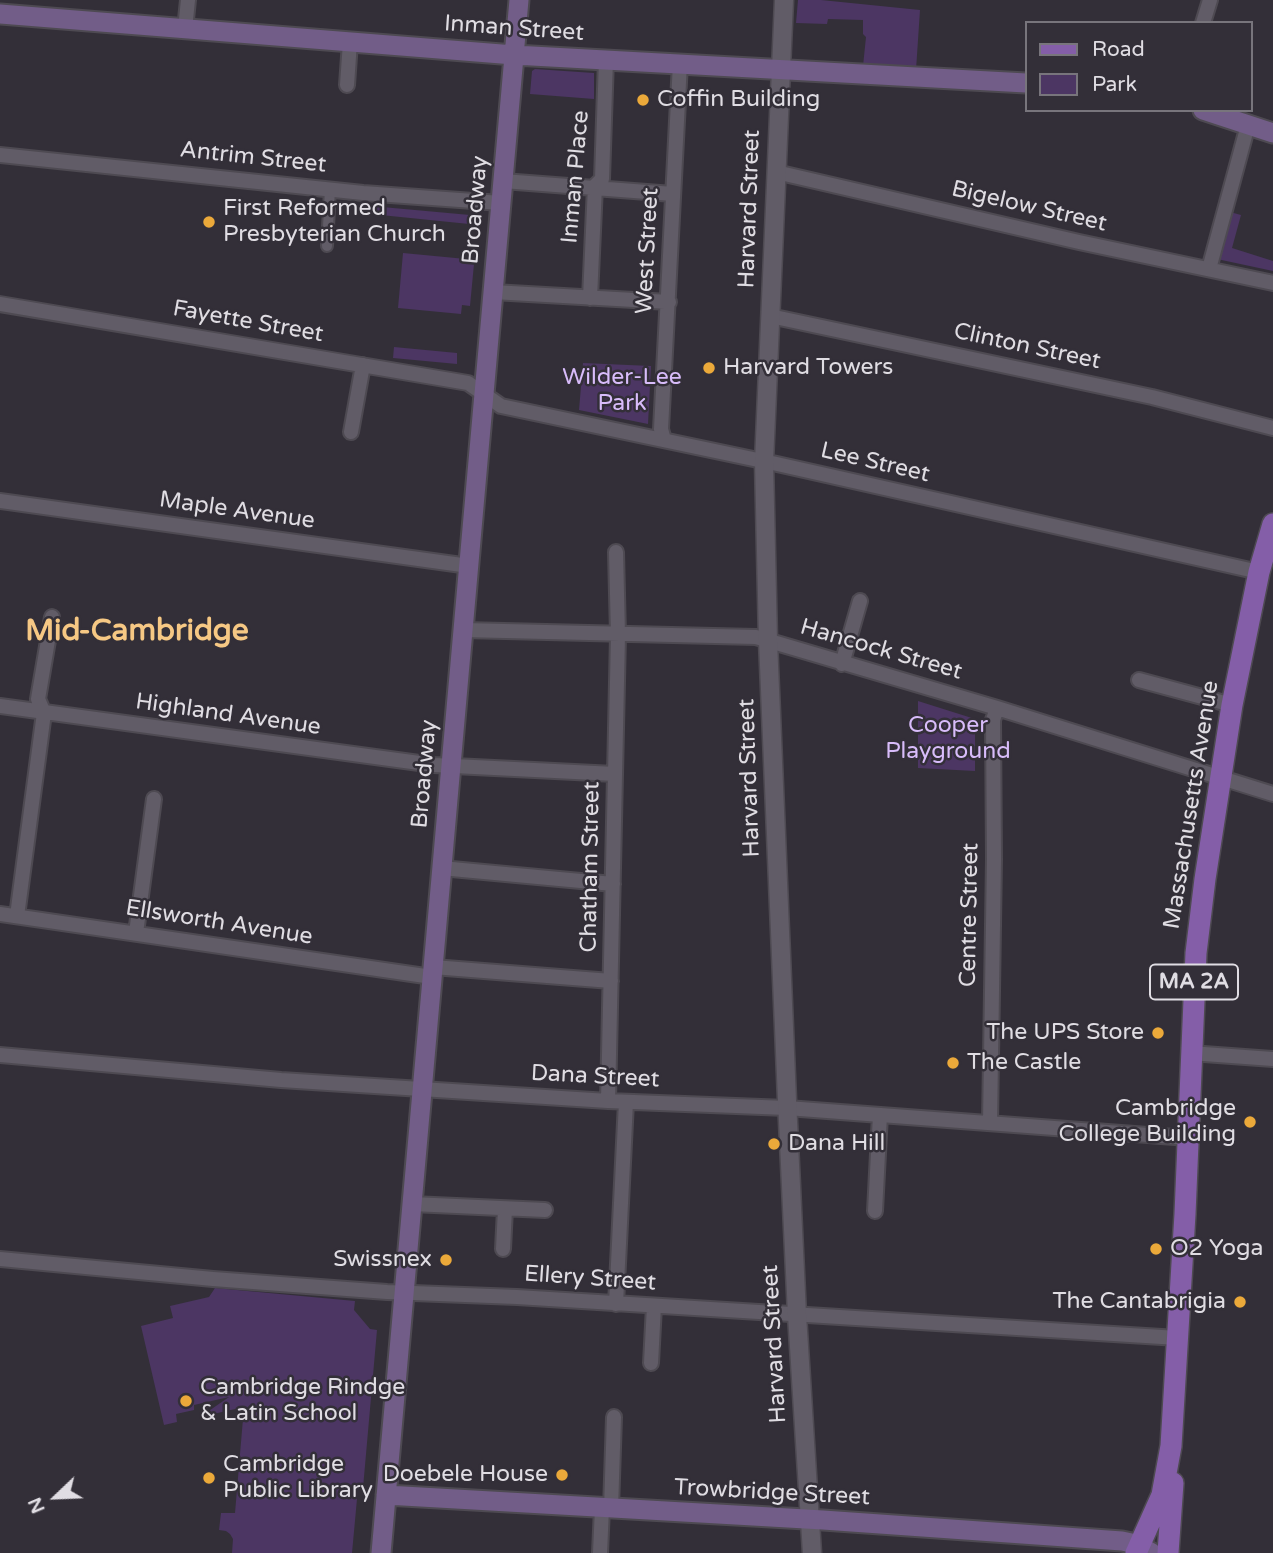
<!DOCTYPE html>
<html>
<head>
<meta charset="utf-8">
<style>
  body { margin:0 }
  #map { position:relative; width:1273px; height:1553px; overflow:hidden; background:#332f38; font-family:"Varela Round",sans-serif }
  canvas { display:block }
  .legend { position:absolute; left:1025px; top:21px; width:228px; height:91px; box-sizing:border-box; background:#332f38; border:2px solid #78757c; margin:0; padding:9px 12px; list-style:none; font-size:21px; color:#e0dde3 }
  .legend li { display:flex; align-items:center; gap:14px; height:35px }
  .legend b { width:35px; border:2px solid #78757c }
  .north { position:absolute; left:21px; top:1462px; width:70px; height:70px; -webkit-text-stroke:5px #332f38; paint-order:stroke; rotate:247deg; font-size:19px; font-weight:700; line-height:28px; text-align:center; color:#e0dde3 }
  .north::after { content:''; display:block; margin:auto; width:24px; height:32px; background:#e0dde3; clip-path:polygon(50% 0,100% 100%,50% 72%,0 100%) }
</style>
</head>
<body>
<div id="map">
<canvas width="1273" height="1553"></canvas>
<ul class="legend">
<li><b style="height:9px;background:#845ea8"></b>Road</li>
<li><b style="height:19px;background:#4c3663"></b>Park</li>
</ul>
<div class="north">N</div>
</div>
<script>
const c = document.querySelector('canvas').getContext('2d');
c.lineJoin = 'round';
function paint(path, color) { c.fillStyle = color; c.fill(path, 'evenodd'); }
const poly = rows => new Path2D(rows.map(r => 'M' + r).join(''));
function trace(path, color, width, dash) { c.strokeStyle = color; c.lineWidth = width; c.lineCap = dash ? 'butt' : 'round'; c.setLineDash(dash || []); c.stroke(path); }
function drawText(font, color, halo, rows, align = 'center') {
  c.font = font + ' "Varela Round",sans-serif'; c.lineWidth = 5; c.setLineDash([]); c.textBaseline = 'middle'; c.strokeStyle = halo; c.fillStyle = color; for (const [text, x, y, turn = 0] of rows) {
    c.save(); c.translate(x, y); c.rotate((+turn || 0) * Math.PI / 180); c.textAlign = isNaN(turn) ? turn : align; if (halo) c.strokeText(text, 0, 0); c.fillText(text, 0, 0); c.restore();
  }
}
const green = poly([
  [798,0,821,0,920,10,916,70,863,66,866,37,863,34,863,20,828,19,827,24,796,23],
  [535,69,594,73,594,99,530,94,532,71],
  [371,206,470,215,469,224,371,214],
  [1230,212,1241,215,1232,248,1273,261,1273,271,1217,259],
  [403,253,466,259,465,263,474,264,470,306,462,305,461,314,398,308],
  [394,347,457,353,457,364,393,358],
  [583,363,651,366,648,424,579,410],
  [918,701,975,719,975,771,918,768],
  [215,1288,355,1301,354,1310,370,1329,377,1330,363,1488,358,1488,352,1553,232,1553,233,1539,230,1534,226,1531,219,1530,221,1513,235,1513,244,1407,200,1417,229,1397,194,1405,194,1410,176,1414,177,1422,164,1425,141,1326,173,1318,170,1306,209,1297]
]);
const pedestrian = poly([
  [327,246,330,189]
]);
const minor = poly([
  [1203,23,1210,0],
  [185,29,188,0],
  [347,85,350,42],
  [0,155,363,193,501,203],
  [776,172,1079,242,1273,283],
  [503,181,673,194],
  [1209,269,1248,125],
  [493,292,669,302],
  [590,298,595,186,602,179,606,59],
  [0,304,468,383,501,406,777,464,1259,572],
  [770,316,1152,397,1273,428],
  [351,432,363,365],
  [664,440,661,429,680,63],
  [0,501,469,566],
  [463,630,756,637,997,708,1273,794],
  [842,664,860,601],
  [1139,680,1232,705],
  [0,706,434,765,615,774],
  [441,868,613,884],
  [0,914,432,977],
  [17,916,44,713,38,699,52,617],
  [136,933,154,799],
  [433,967,611,981],
  [1190,1053,1273,1059],
  [0,1055,281,1080,608,1101,787,1108,1188,1138],
  [608,1101,618,635,616,552],
  [990,1123,994,859,993,720,997,708],
  [412,1204,545,1210],
  [875,1211,880,1115],
  [503,1249,505,1209],
  [0,1259,213,1279,387,1292,517,1297,1178,1338],
  [616,1304,626,1102],
  [651,1363,654,1306],
  [611,1509,614,1417],
  [600,1553,602,1508]
]);
const tertiary = poly([
  [784,0,764,462,768,641,787,1100,797,1315,812,1553]
]);
const secondary = poly([
  [0,14,514,55,1026,83],
  [1203,110,1273,133],
  [386,1495,823,1520,1122,1541,1136,1544,1152,1553],
  [381,1553,519,0]
]);
const primary = poly([
  [1136,1553,1162,1495,1171,1446,1185,1214,1196,953,1205,879,1232,705,1259,572,1273,524],
  [1168,1553,1173,1483]
]);
const markers = [
  [643,100,7,"#eba93a"],
  [209,222,7,"#eba93a"],
  [709,368,7,"#eba93a"],
  [1158,1033,7,"#eba93a"],
  [953,1063,7,"#eba93a"],
  [1250,1122,7,"#eba93a"],
  [774,1144,7,"#eba93a"],
  [1156,1249,7,"#eba93a"],
  [446,1260,7,"#eba93a"],
  [1240,1302,7,"#eba93a"],
  [186,1401,7,"#eba93a"],
  [562,1475,7,"#eba93a"],
  [209,1478,7,"#eba93a"]
];
const shields = [
  [1194,982,88]
];
const shieldNames = [
  ["MA 2A",1194,982]
];
const streetNames = [
  ["Inman Street",514,29,4],
  ["Antrim Street",253,158,6],
  ["Inman Place",576,177,-85],
  ["Bigelow Street",1029,207,13],
  ["Harvard Street",750,209,-88],
  ["Broadway",476,210,-85],
  ["West Street",648,251,-87],
  ["Fayette Street",248,322,10],
  ["Clinton Street",1027,347,12],
  ["Lee Street",875,463,13],
  ["Maple Avenue",237,511,8],
  ["Hancock Street",881,650,16],
  ["Highland Avenue",228,715,8],
  ["Broadway",425,774,-85],
  ["Harvard Street",750,778,-92],
  ["Massachusetts Avenue",1192,805,-81],
  ["Chatham Street",591,867,-89],
  ["Centre Street",970,915,-89],
  ["Ellsworth Avenue",219,923,9],
  ["Dana Street",595,1077,3],
  ["Ellery Street",590,1279,4],
  ["Harvard Street",775,1344,-93],
  ["Trowbridge Street",772,1493,3]
];
const poiNames = [
  ["Coffin Building",657,100],
  ["First Reformed",223,209],
  ["Presbyterian Church",223,235],
  ["Harvard Towers",723,368],
  ["The UPS Store",1144,1033,"right"],
  ["The Castle",967,1063],
  ["Cambridge",1236,1109,"right"],
  ["College Building",1236,1135,"right"],
  ["Dana Hill",788,1144],
  ["O2 Yoga",1170,1249],
  ["Swissnex",432,1260,"right"],
  ["The Cantabrigia",1226,1302,"right"],
  ["Cambridge Rindge",200,1388],
  ["& Latin School",200,1414],
  ["Cambridge",223,1465],
  ["Public Library",223,1491],
  ["Doebele House",548,1475,"right"]
];
const parkNames = [
  ["Wilder-Lee",622,378],
  ["Park",622,404],
  ["Cooper",948,726],
  ["Playground",948,752]
];
const districtNames = [
  ["Mid-Cambridge",137,632]
];
paint(green, '#4c3663');
trace(pedestrian, '#4e4a52', 14);
trace(minor, '#4e4a52', 18);
trace(tertiary, '#4e4a52', 21);
trace(secondary, '#4e4a52', 23);
trace(primary, '#4e4a52', 24);
trace(pedestrian, '#615c67', 10);
trace(minor, '#615c67', 14);
trace(tertiary, '#615c67', 18);
trace(secondary, '#725d88', 19);
trace(primary, '#845ea8', 21);
for (const [x, y, r, color] of markers) { const dot = new Path2D(); dot.arc(x, y, r, 0, 2 * Math.PI); c.fillStyle = color; c.fill(dot); trace(dot, '#332f38', 2.5); }
for (const [x, y, w] of shields) { const box = new Path2D(); box.roundRect(x - w / 2, y - 17.5, w, 35, 5); c.fillStyle = '#332f38'; c.fill(box); trace(box, '#e0dde3', 2); }
drawText('bold 21px', '#e0dde3', null, shieldNames);
drawText('23px', '#e0dde3', '#332f38', streetNames);
drawText('23px', '#e0dde3', '#332f38', poiNames, 'left');
drawText('23px', '#d8bcfa', '#332f38', parkNames);
drawText('bold 30px', '#f6c884', '#332f38', districtNames);
</script>
</body>
</html>
